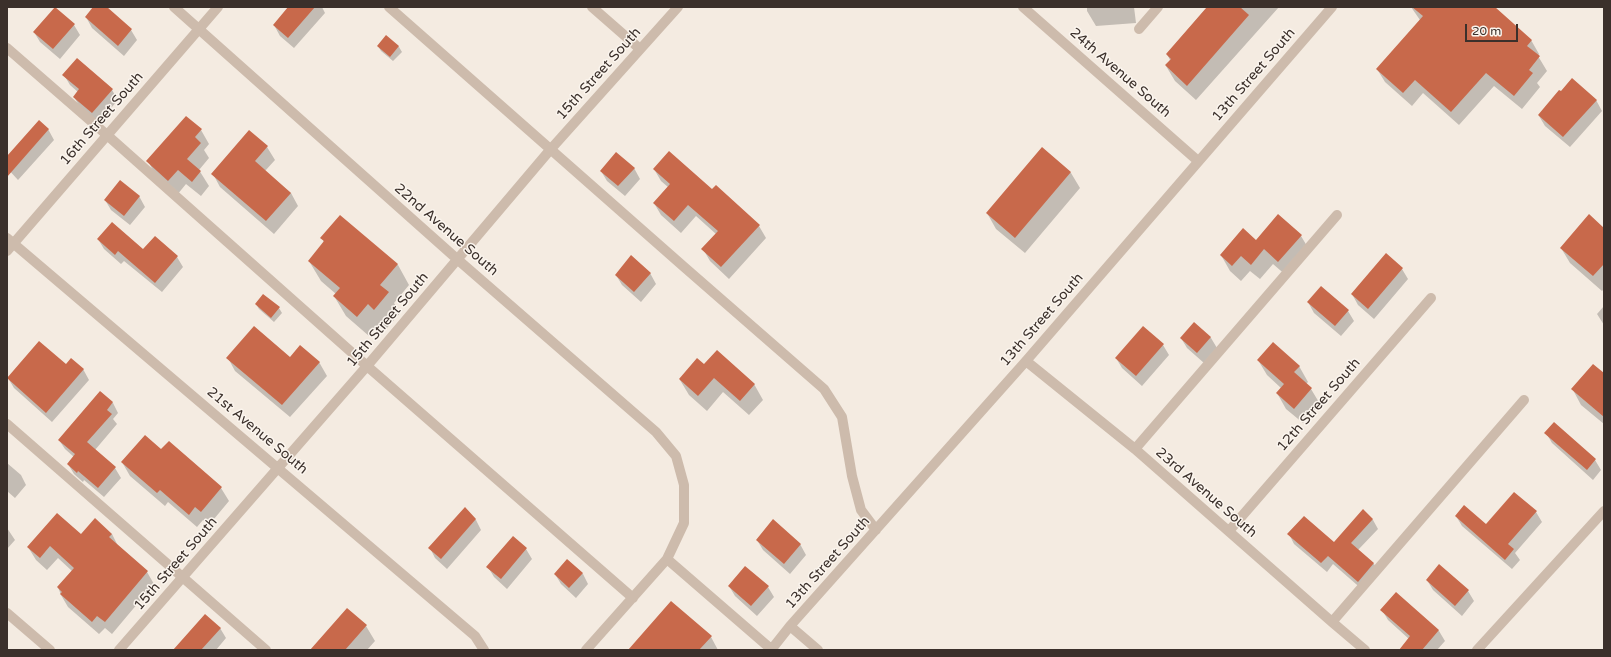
<!DOCTYPE html>
<html>
<head>
<meta charset="utf-8">
<style>
  body { margin:0 }
  #map { position:relative; width:1611px; height:657px; overflow:hidden; background:#f4ebe1; font-family:"Varela Round",sans-serif }
  canvas { display:block }
  .frame { position:absolute; inset:0; border:8px solid #3b302b; pointer-events:none }
  .scale { position:absolute; left:1465px; top:24px; width:53px; height:18px; box-sizing:border-box; border:2px solid #3b302b; border-top:0; padding-left:5px; font-size:12px; line-height:14px; white-space:nowrap; color:#3b302b; -webkit-text-stroke:3px #fbf5ee; paint-order:stroke }
</style>
</head>
<body>
<div id="map">
<canvas width="1611" height="657"></canvas>
<div class="frame"></div>
<div class="scale">20 m</div>
</div>
<script>
const c = document.querySelector('canvas').getContext('2d');
c.lineJoin = 'round';
function paint(path, color) { c.fillStyle = color; c.fill(path, 'evenodd'); }
const poly = rows => new Path2D(rows.map(r => 'M' + r).join(''));
function trace(path, color, width, dash) { c.strokeStyle = color; c.lineWidth = width; c.lineCap = dash ? 'butt' : 'round'; c.setLineDash(dash || []); c.stroke(path); }
function drawText(font, color, halo, rows, align = 'center') {
  c.font = font + ' "Varela Round",sans-serif'; c.lineWidth = 3; c.setLineDash([]); c.textBaseline = 'middle'; c.strokeStyle = halo; c.fillStyle = color; for (const [text, x, y, turn = 0] of rows) {
    c.save(); c.translate(x, y); c.rotate((+turn || 0) * Math.PI / 180); c.textAlign = isNaN(turn) ? turn : align; if (halo) c.strokeText(text, 0, 0); c.fillText(text, 0, 0); c.restore();
  }
}
const shadow = poly([
  [95,7,105,7,131,30,137,40,124,56,92,28,86,17],
  [290,7,322,7,325,13,294,48,280,36,274,25],
  [1087,7,1134,7,1136,23,1096,26,1087,11],
  [1207,7,1279,7,1196,100,1175,81,1166,66,1170,60,1167,54],
  [1411,7,1494,7,1531,40,1539,54,1538,56,1547,71,1537,83,1540,87,1522,109,1494,86,1459,125,1423,93,1412,106,1385,82,1377,69,1420,20],
  [55,8,74,25,80,35,60,59,40,42,34,32],
  [386,36,399,47,402,52,393,61,381,51,378,46],
  [64,75,112,90,118,100,98,123,80,107,74,97,78,92,70,85],
  [1596,100,1602,111,1570,147,1545,126,1539,116],
  [48,129,54,140,18,180,7,168,7,158],
  [201,130,209,144,204,150,209,158,199,170,209,186,201,196,186,184,177,195,156,176,148,161],
  [267,147,275,160,265,171,291,193,298,206,274,234,220,187,213,174],
  [1042,148,1071,173,1080,188,1025,253,996,229,987,213],
  [634,168,640,179,625,196,607,181,601,171],
  [654,169,712,191,759,226,766,238,729,279,710,261,703,249,716,234,696,216,681,233,661,215,654,203,668,187,661,181],
  [139,196,145,207,130,225,111,210,105,200],
  [340,216,398,265,409,285,394,303,400,313,386,329,380,324,369,336,346,316,334,296,336,294,321,281,309,261,324,243,322,238],
  [1604,229,1604,289,1602,291,1570,263,1561,248],
  [1301,236,1310,251,1288,277,1273,264,1260,279,1250,271,1241,281,1230,271,1221,255,1256,241],
  [98,239,144,251,177,257,183,267,162,292,124,261,121,264,104,249],
  [1386,255,1402,269,1408,279,1374,319,1358,305,1352,294],
  [650,273,656,284,641,302,622,285,616,275],
  [1308,302,1348,311,1354,321,1341,336,1314,313],
  [256,304,279,308,282,313,274,322,259,309],
  [1604,306,1604,325,1597,314],
  [1194,323,1211,338,1217,348,1204,363,1187,348,1181,338],
  [1163,345,1169,355,1142,386,1122,368,1116,358],
  [228,358,290,358,319,362,327,376,290,417,235,371],
  [1258,360,1299,366,1308,382,1306,384,1311,389,1320,404,1303,423,1286,409,1277,393,1281,388,1267,375],
  [66,366,83,369,89,380,52,422,14,388,8,378],
  [704,366,754,384,763,400,749,415,723,392,707,411,689,395,680,380],
  [1604,374,1604,424,1581,405,1573,390],
  [101,392,113,403,118,413,113,419,117,424,95,450,115,468,121,478,104,497,84,480,83,482,74,474,68,464,74,457,65,449,59,440],
  [1554,424,1595,460,1601,470,1593,480,1552,443,1546,433],
  [169,442,221,488,229,501,209,525,203,520,197,527,168,502,165,506,130,476,122,462,162,450],
  [7,463,21,475,26,485,15,498,7,491],
  [465,509,476,520,481,530,447,569,435,558,430,548],
  [1363,511,1373,520,1378,529,1358,550,1374,564,1379,573,1364,591,1333,564,1327,572,1294,544,1289,534,1334,543],
  [1536,512,1542,522,1515,553,1520,560,1512,569,1462,526,1456,516,1486,526],
  [7,528,15,540,7,549],
  [112,534,119,548,147,572,154,584,112,634,105,628,99,634,68,607,61,595,58,587,72,571,58,558,47,570,36,560,28,547,81,535],
  [513,538,526,549,532,559,507,589,494,577,488,567],
  [757,540,800,544,806,555,790,574,763,550],
  [567,560,583,574,588,584,576,598,561,584,555,574],
  [1439,566,1468,591,1474,601,1462,616,1433,590,1427,580],
  [729,586,768,587,774,597,757,616,735,596],
  [1396,594,1439,631,1445,641,1437,650,1400,650,1409,639,1388,620,1382,610],
  [366,626,375,641,367,650,314,650],
  [220,628,226,638,216,650,174,650],
  [711,637,718,650,629,650]
]);
const building = poly([
  [55,7,75,24,53,49,33,32],
  [93,7,107,7,132,29,118,46,85,17],
  [288,7,315,7,288,38,273,25],
  [1207,7,1240,7,1249,15,1187,86,1165,65,1171,59,1166,54],
  [1412,7,1495,7,1532,40,1527,46,1540,56,1529,70,1533,73,1514,96,1486,73,1451,112,1415,80,1403,93,1376,69,1423,16],
  [386,35,399,46,390,57,377,46],
  [77,58,113,89,92,113,73,97,79,89,62,75],
  [1572,78,1597,100,1563,137,1538,115,1559,90,1561,91],
  [186,116,202,129,195,137,201,143,187,159,201,171,192,182,178,170,168,181,146,161],
  [39,120,49,129,7,177,7,156],
  [249,130,268,146,255,161,291,193,266,221,211,174],
  [1042,147,1071,172,1015,238,986,213],
  [669,151,712,189,716,185,760,225,721,267,701,249,718,231,688,205,674,221,653,203,670,184,653,169],
  [616,152,635,168,618,186,600,171],
  [120,180,140,196,124,216,104,200],
  [1278,214,1302,235,1278,262,1264,249,1251,265,1241,256,1232,266,1220,255,1243,228,1256,240],
  [1589,214,1604,228,1604,264,1593,276,1560,248],
  [340,215,398,264,380,285,389,292,374,310,368,304,357,317,333,296,340,288,308,261,324,241,320,238],
  [112,222,143,249,155,236,178,256,155,283,118,251,115,255,97,239],
  [1386,253,1403,268,1368,309,1351,294],
  [631,255,651,273,634,292,615,275],
  [1321,286,1349,310,1335,326,1307,302],
  [263,294,280,307,271,318,255,304],
  [1194,322,1211,337,1197,353,1180,338],
  [254,326,290,357,300,345,320,362,282,405,226,358],
  [1143,326,1164,344,1136,376,1115,358],
  [39,341,66,364,71,358,84,369,46,413,7,378],
  [1273,342,1300,366,1294,372,1312,388,1294,409,1276,393,1284,384,1257,360],
  [717,350,755,384,740,401,714,378,698,396,679,379,697,358,704,364],
  [1593,364,1604,373,1604,417,1571,389],
  [100,391,113,402,107,410,112,414,87,442,116,467,98,488,78,471,77,473,67,464,75,454,58,440],
  [1554,422,1596,459,1587,470,1544,433],
  [145,435,161,449,169,441,222,487,201,512,195,507,189,515,160,490,157,493,121,462],
  [1514,492,1537,511,1508,544,1514,549,1505,560,1455,516,1464,505,1486,524],
  [465,507,476,519,441,559,428,548],
  [1363,509,1373,519,1351,543,1374,563,1358,582,1328,556,1321,563,1287,534,1304,516,1334,542],
  [57,513,81,534,95,518,112,534,109,537,148,571,105,622,97,616,92,622,60,594,62,592,57,587,74,568,50,546,40,558,27,547],
  [773,519,801,544,784,564,756,540],
  [513,536,527,548,501,579,486,567],
  [567,559,583,573,569,588,554,574],
  [1439,564,1469,590,1455,606,1426,580],
  [745,566,769,586,751,606,728,586],
  [1396,592,1439,630,1422,650,1399,650,1410,636,1380,610],
  [671,601,712,636,699,650,628,650],
  [347,608,367,625,345,650,310,650],
  [205,614,221,628,201,650,173,650]
]);
const minor = poly([
  [174,7,457,259,656,432,676,456,684,485,684,523,667,559,586,650],
  [389,7,683,266,824,389,842,417,852,476,861,510,876,530],
  [592,7,640,49],
  [1023,7,1198,161],
  [1139,29,1158,7],
  [7,48,107,135,367,366,633,598],
  [7,238,475,636,484,650],
  [7,251,218,7],
  [1026,361,1135,449,1332,622,1365,650],
  [7,424,266,650],
  [1135,449,1337,215],
  [1229,531,1431,298],
  [667,559,771,649],
  [7,613,50,650],
  [1332,622,1524,400],
  [790,626,818,650],
  [119,650,367,366,550,150,678,7],
  [771,650,790,626,1026,361,1332,7],
  [1477,650,1604,511]
]);
const streetNames = [
  ["24th Avenue South",1120,73,41],
  ["15th Street South",599,74,-48],
  ["13th Street South",1254,75,-49],
  ["16th Street South",102,119,-49],
  ["22nd Avenue South",446,230,41],
  ["15th Street South",388,320,-50],
  ["13th Street South",1042,320,-49],
  ["12th Street South",1319,405,-49],
  ["21st Avenue South",257,431,40],
  ["23rd Avenue South",1206,493,41],
  ["13th Street South",828,563,-48],
  ["15th Street South",176,564,-49]
];
paint(shadow, '#0003');
paint(building, '#c8694b');
trace(minor, '#cdbbac', 10);
drawText('14px', '#3b302b', '#fbf5ee', streetNames);
</script>
</body>
</html>
